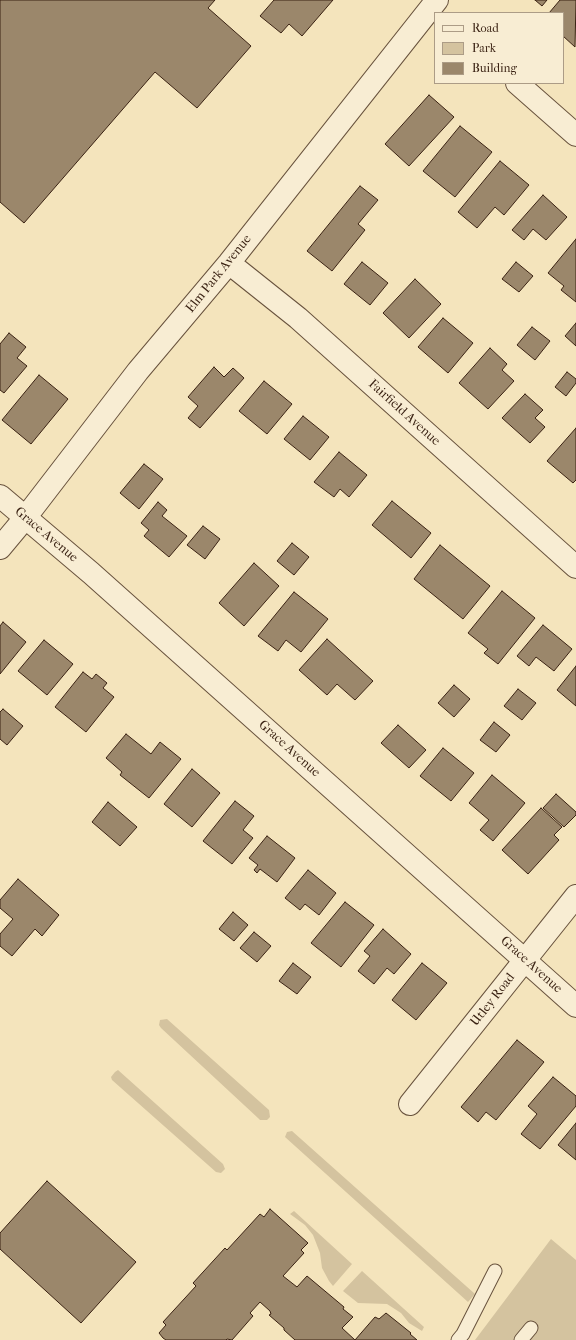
<!DOCTYPE html>
<html>
<head>
<meta charset="utf-8">
<style>
  body { margin:0 }
  #map { position:relative; width:576px; height:1340px; overflow:hidden; background:#f4e4bc; font-family:"IM FELL French Canon",serif }
  canvas { display:block }
  .legend { position:absolute; left:434px; top:12px; width:130px; height:72px; box-sizing:border-box; background:#f8edd3; border:1px solid #ac9c86; margin:0; padding:5px 7px; list-style:none; font-size:12px; color:#3a2213 }
  .legend li { display:flex; align-items:center; gap:8px; height:20px }
  .legend b { width:20px; border:1px solid #ac9c86 }
</style>
</head>
<body>
<div id="map">
<canvas width="576" height="1340"></canvas>
<ul class="legend">
<li><b style="height:5px;background:#f8edd3"></b>Road</li>
<li><b style="height:11px;background:#d4c39f"></b>Park</li>
<li><b style="height:11px;background:#9b876b"></b>Building</li>
</ul>
</div>
<script>
const c = document.querySelector('canvas').getContext('2d');
c.lineJoin = 'round';
function paint(path, color) { c.fillStyle = color; c.fill(path, 'evenodd'); }
const poly = rows => new Path2D(rows.map(r => 'M' + r).join(''));
function trace(path, color, width, dash) { c.strokeStyle = color; c.lineWidth = width; c.lineCap = dash ? 'butt' : 'round'; c.setLineDash(dash || []); c.stroke(path); }
function drawText(font, color, halo, rows, align = 'center') {
  c.font = font + ' "IM FELL French Canon",serif'; c.lineWidth = 3.5; c.setLineDash([]); c.textBaseline = 'middle'; c.strokeStyle = halo; c.fillStyle = color; for (const [text, x, y, turn = 0] of rows) {
    c.save(); c.translate(x, y); c.rotate((+turn || 0) * Math.PI / 180); c.textAlign = isNaN(turn) ? turn : align; if (halo) c.strokeText(text, 0, 0); c.fillText(text, 0, 0); c.restore();
  }
}
const green = poly([
  [167,1019,269,1110,270,1117,267,1120,260,1120,258,1118,161,1028,159,1025,160,1020],
  [118,1070,223,1164,225,1169,221,1173,216,1172,112,1080,111,1077,115,1072],
  [292,1131,475,1294,468,1302,285,1137,287,1132],
  [294,1211,352,1264,333,1286,329,1281,322,1268,320,1253,313,1235,305,1225,290,1214],
  [551,1239,576,1260,576,1340,475,1340],
  [362,1271,424,1327,422,1331,409,1323,401,1313,387,1304,358,1303,343,1291]
]);
const building = poly([
  [0,0,215,0,208,8,251,46,197,108,155,72,24,223,0,202,0,0],
  [274,0,333,0,302,36,289,24,281,33,260,16,274,0],
  [535,0,547,0,542,6,535,0],
  [560,0,576,0,575,47,563,36,563,13,549,13,560,0],
  [429,95,454,117,409,166,385,144,429,95],
  [460,126,492,152,455,197,423,171,460,126],
  [500,161,529,185,504,215,495,207,477,228,458,212,500,161],
  [360,186,378,200,358,224,365,230,332,271,307,251,360,186],
  [543,195,567,217,546,240,533,229,524,240,512,230,543,195],
  [576,239,576,302,561,290,564,286,548,273,576,239],
  [362,262,388,283,370,305,344,284,362,262],
  [516,262,533,276,519,292,502,279,516,262],
  [415,279,441,304,409,338,383,313,415,279],
  [443,318,473,343,448,373,418,347,443,318],
  [576,323,576,346,565,336,576,323],
  [532,327,550,341,535,360,517,345,532,327],
  [9,333,26,347,17,358,27,366,4,393,0,390,0,344,9,333],
  [490,348,507,364,502,370,514,381,488,409,459,383,490,348],
  [214,367,224,377,233,368,244,378,200,428,188,418,198,406,188,397,214,367],
  [567,372,576,379,576,383,566,396,555,387,567,372],
  [39,375,68,399,31,444,2,420,39,375],
  [264,381,292,404,267,434,239,411,264,381],
  [525,394,543,410,535,418,545,427,530,443,502,418,525,394],
  [303,416,329,437,310,460,284,439,303,416],
  [576,428,576,480,573,483,547,461,576,428],
  [339,452,367,475,349,497,340,489,334,497,314,482,339,452],
  [144,464,163,479,139,509,120,493,144,464],
  [392,501,431,533,411,558,372,525,392,501],
  [158,502,167,510,162,516,187,536,169,557,144,536,149,530,141,523,158,502],
  [203,526,220,539,205,559,187,545,203,526],
  [292,543,309,557,294,575,277,561,292,543],
  [440,545,490,586,463,619,414,579,440,545],
  [254,563,279,586,244,626,219,603,254,563],
  [502,591,535,618,498,664,484,653,488,649,468,633,502,591],
  [294,592,328,619,301,652,286,640,278,651,258,636,294,592],
  [3,622,26,642,0,674,0,626,3,622],
  [543,625,572,649,554,671,536,657,529,666,517,656,543,625],
  [327,639,373,681,355,700,337,684,327,695,299,670,327,639],
  [44,640,73,664,47,695,18,671,44,640],
  [576,666,576,706,557,690,576,666],
  [83,672,92,679,96,674,107,683,103,688,114,697,86,732,55,707,83,672],
  [454,685,470,699,454,717,438,703,454,685],
  [518,689,536,703,522,720,504,706,518,689],
  [3,709,23,726,7,745,0,739,0,712,3,709],
  [494,722,510,735,496,752,480,740,494,722],
  [398,725,426,750,409,768,381,743,398,725],
  [126,734,151,754,160,742,181,759,149,798,120,775,122,772,106,758,126,734],
  [443,748,474,773,451,801,420,776,443,748],
  [192,769,220,793,192,827,164,804,192,769],
  [492,775,525,803,493,841,480,830,489,820,469,803,492,775],
  [556,794,576,812,576,815,564,827,543,808,556,794],
  [235,801,254,816,243,830,253,838,232,864,203,841,235,801],
  [108,802,137,827,120,846,92,822,108,802],
  [541,808,562,827,554,835,559,840,528,874,502,850,541,808],
  [267,836,295,858,277,882,260,869,257,873,254,870,258,865,249,858,267,836],
  [308,870,336,893,319,915,305,904,300,910,285,898,308,870],
  [18,879,59,915,42,936,35,929,12,956,0,946,0,934,13,919,0,908,0,900,18,879],
  [345,902,374,925,341,967,311,943,345,902],
  [233,912,248,925,234,941,219,929,233,912],
  [383,929,411,954,394,974,387,968,374,984,358,971,370,956,364,951,383,929],
  [254,932,271,946,257,962,240,948,254,932],
  [293,963,311,977,297,994,279,981,293,963],
  [422,963,447,983,416,1020,392,1000,422,963],
  [517,1040,544,1062,496,1120,486,1112,478,1122,461,1107,517,1040],
  [553,1077,576,1096,576,1106,540,1149,521,1134,537,1114,528,1106,553,1077],
  [576,1123,576,1160,558,1145,576,1123],
  [47,1181,136,1262,81,1323,0,1249,0,1233,47,1181],
  [270,1209,308,1243,301,1250,304,1253,283,1276,297,1287,307,1276,344,1307,343,1309,353,1317,342,1328,355,1340,375,1317,379,1319,386,1313,411,1333,410,1334,417,1340,295,1340,284,1330,284,1328,269,1315,271,1314,270,1311,260,1302,250,1313,253,1316,232,1340,227,1339,226,1340,166,1340,163,1338,159,1333,166,1325,163,1322,196,1286,193,1283,225,1248,227,1250,260,1214,264,1217,270,1209]
]);
const service = poly([
  [458,1340,463,1334,495,1271],
  [521,1340,531,1328]
]);
const minor = poly([
  [517,83,576,135],
  [229,263,298,318,576,567],
  [0,496,91,573,576,1006],
  [0,548,25,518,138,371,229,263,437,0],
  [410,1104,576,896]
]);
const streetNames = [
  ["Elm Park Avenue",219,274,-51],
  ["Fairfield Avenue",404,413,42],
  ["Grace Avenue",46,535,40],
  ["Grace Avenue",289,749,42],
  ["Grace Avenue",531,965,42],
  ["Utley Road",493,1000,-52]
];
paint(green, '#d4c39f');
paint(building, '#9b876b');
trace(building, '#3a2213', 1);
trace(service, '#68523d', 15);
trace(minor, '#68523d', 24);
trace(service, '#f8edd3', 13);
trace(minor, '#f8edd3', 22);
drawText('13px', '#3a2213', '#f8edd3', streetNames);
</script>
</body>
</html>
